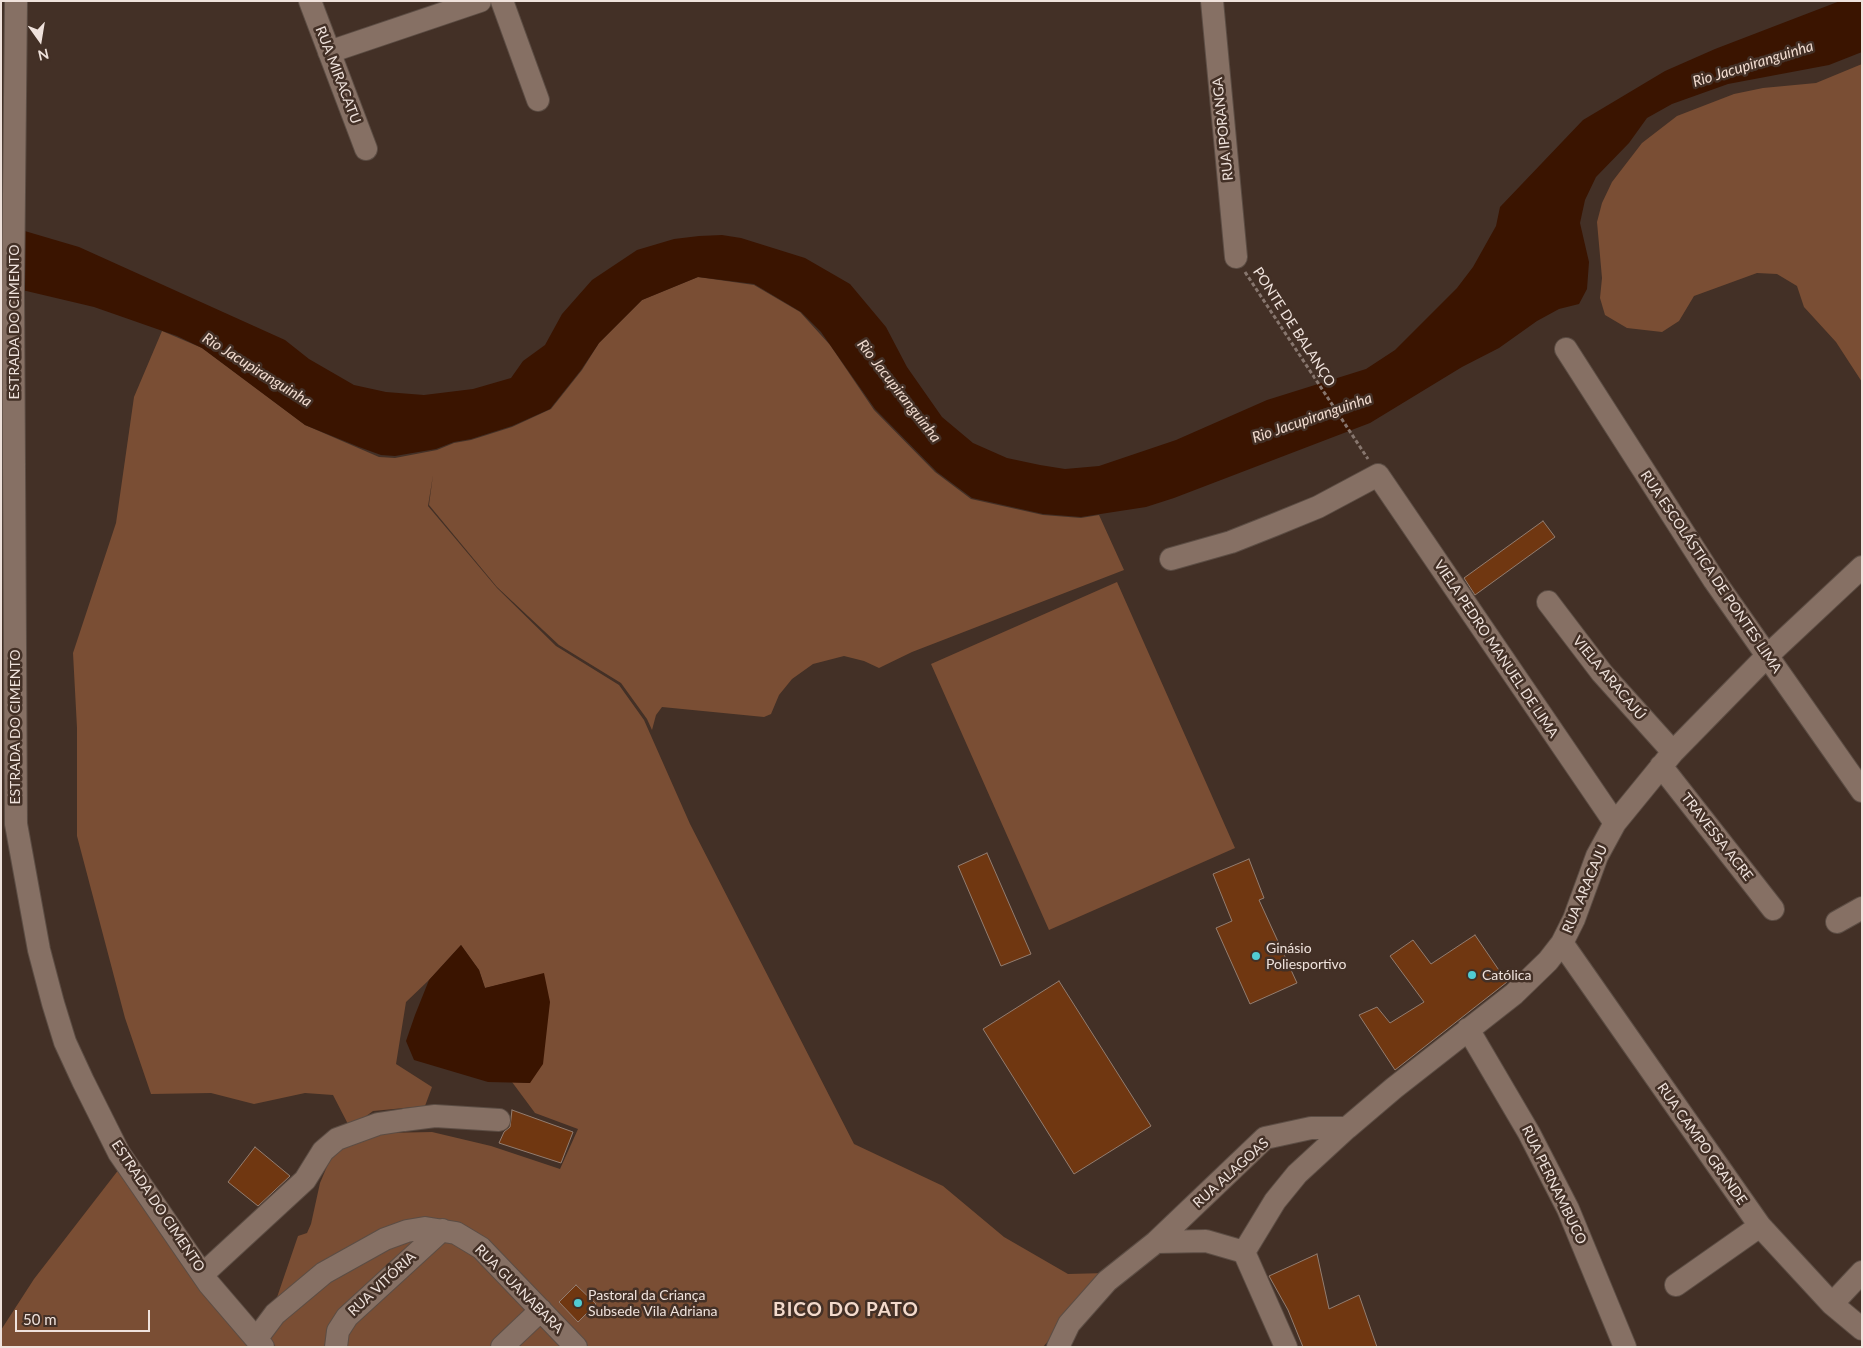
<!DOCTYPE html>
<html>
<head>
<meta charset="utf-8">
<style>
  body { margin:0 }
  #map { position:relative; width:1863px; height:1348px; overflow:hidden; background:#433026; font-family:Lato,sans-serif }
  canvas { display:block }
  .frame { position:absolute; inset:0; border:2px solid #efe2dc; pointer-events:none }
  .north { position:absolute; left:15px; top:15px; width:50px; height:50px; -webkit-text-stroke:4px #433026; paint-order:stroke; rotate:167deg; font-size:14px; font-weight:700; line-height:20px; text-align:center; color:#efe2dc }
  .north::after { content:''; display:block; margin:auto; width:18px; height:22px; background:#efe2dc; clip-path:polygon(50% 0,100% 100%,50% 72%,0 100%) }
  .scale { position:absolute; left:15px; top:1310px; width:135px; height:22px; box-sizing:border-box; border:2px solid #efe2dc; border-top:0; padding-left:6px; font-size:15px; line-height:18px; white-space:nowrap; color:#efe2dc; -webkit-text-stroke:4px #433026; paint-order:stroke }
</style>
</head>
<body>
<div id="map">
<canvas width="1863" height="1348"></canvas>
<div class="frame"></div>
<div class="north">N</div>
<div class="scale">50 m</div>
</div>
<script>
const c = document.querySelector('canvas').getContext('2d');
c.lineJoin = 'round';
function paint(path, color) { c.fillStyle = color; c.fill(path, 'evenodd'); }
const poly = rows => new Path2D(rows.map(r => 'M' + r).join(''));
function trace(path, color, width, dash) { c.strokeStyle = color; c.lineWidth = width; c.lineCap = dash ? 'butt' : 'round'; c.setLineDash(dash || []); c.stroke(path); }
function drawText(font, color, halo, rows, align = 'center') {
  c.font = font + ' Lato,sans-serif'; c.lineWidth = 5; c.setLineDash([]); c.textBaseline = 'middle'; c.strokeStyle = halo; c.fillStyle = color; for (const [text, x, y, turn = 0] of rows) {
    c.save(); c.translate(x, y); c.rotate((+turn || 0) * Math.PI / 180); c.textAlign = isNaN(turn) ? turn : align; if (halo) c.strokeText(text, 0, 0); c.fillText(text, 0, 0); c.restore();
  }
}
const green = poly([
  [1862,64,1862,382,1836,342,1804,307,1797,286,1777,274,1757,273,1694,296,1679,321,1662,332,1627,328,1605,315,1600,298,1602,278,1597,222,1602,203,1612,182,1642,143,1677,116,1734,94,1763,88,1816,83],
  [698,277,754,285,800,312,830,345,874,410,935,472,971,499,1043,515,1081,518,1099,515,1124,570,912,652,879,668,864,661,844,656,813,664,792,679,779,695,771,714,764,717,662,707,656,715,652,730,647,719,621,683,559,645,497,587,429,505,433,475,428,506,497,588,556,646,619,685,644,720,690,824,854,1144,943,1186,1004,1237,1068,1274,1107,1273,1043,1347,581,1347,483,1246,411,1225,273,1309,298,1236,307,1233,311,1224,320,1183,331,1157,342,1145,382,1133,432,1132,491,1146,560,1169,578,1129,535,1113,512,1082,530,1083,544,974,485,988,479,970,461,945,429,980,406,1002,396,1064,432,1087,425,1106,373,1111,350,1128,333,1095,305,1093,254,1104,211,1093,151,1094,125,1018,77,836,77,728,73,653,116,523,134,397,162,331,202,348,305,425,379,457,395,458,437,450,454,443,471,440,512,427,551,409,582,370,599,343,642,300],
  [1117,582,1235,848,1049,930,931,664],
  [123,1164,257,1347,1,1347,1,1330,34,1279],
  [444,1233,458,1238,535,1310,496,1347,338,1347,339,1335],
  [427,1237,327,1347,276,1347,266,1334,291,1304,382,1245],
  [541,1315,572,1347,506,1347]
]);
const water = poly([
  [1840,1,1862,1,1862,52,1829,65,1728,84,1672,104,1647,118,1629,143,1596,177,1585,200,1580,223,1589,262,1587,289,1579,304,1559,309,1537,321,1499,348,1462,367,1370,423,1174,498,1146,507,1081,517,1043,514,972,498,937,472,875,409,821,332,801,312,754,284,698,277,642,300,599,343,581,370,550,409,512,426,471,439,454,442,436,449,395,456,381,455,359,447,305,425,202,348,177,336,94,307,1,285,1,224,79,247,285,340,309,359,354,385,386,392,424,395,473,389,511,378,523,361,545,345,562,314,592,280,637,250,674,239,699,236,722,235,741,238,805,258,850,284,886,327,907,367,942,417,973,443,1007,458,1040,465,1065,469,1099,466,1176,440,1267,400,1366,369,1395,350,1457,288,1473,267,1496,226,1500,207,1583,120,1665,71,1715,49],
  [461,945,479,970,485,988,544,973,550,1002,543,1064,530,1083,488,1082,414,1060,406,1041,415,1015,429,980]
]);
const building = poly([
  [1543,521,1555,537,1475,595,1464,578,1543,521],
  [987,853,1031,954,1001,966,958,866,987,853],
  [1249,859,1264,898,1259,900,1297,983,1250,1004,1216,928,1232,921,1213,874,1249,859],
  [1475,935,1507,982,1395,1070,1359,1015,1377,1007,1390,1023,1424,1002,1390,956,1413,940,1431,964,1475,935],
  [1059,981,1151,1126,1074,1174,983,1029,1059,981],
  [512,1110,573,1132,561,1163,499,1143,504,1132,510,1127,512,1110],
  [255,1147,290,1176,258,1206,228,1182,255,1147],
  [1317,1254,1329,1309,1359,1295,1377,1347,1303,1347,1288,1310,1269,1276,1317,1254],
  [576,1285,596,1304,578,1322,559,1302,576,1285]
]);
const path = poly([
  [1245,272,1368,459]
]);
const minor = poly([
  [16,1,13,289,16,824,39,950,53,1003,65,1042,83,1081,119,1153,209,1284,263,1347],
  [310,1,366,149],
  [502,1,538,100],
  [1212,1,1236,257],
  [329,52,480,1],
  [1566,349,1714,580,1862,791],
  [1171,559,1231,542,1274,525,1318,507,1378,475,1615,823],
  [1548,602,1602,673,1673,752],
  [1661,766,1773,909],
  [1837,922,1862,908],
  [1562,943,1760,1226,1832,1304,1862,1329],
  [1468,1029,1529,1133,1568,1209,1625,1347],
  [1156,1242,1206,1241,1244,1252],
  [203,1274,305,1180,323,1151,337,1139,378,1124,404,1120,435,1116,499,1120],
  [1676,1285,1760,1226],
  [1832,1304,1862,1272],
  [257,1338,275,1314,324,1273,385,1239,407,1231,425,1228,456,1233,481,1248,576,1347],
  [336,1347,338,1331,347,1317,442,1230],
  [502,1347,541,1310],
  [1058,1347,1069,1324,1107,1281,1156,1242,1265,1138,1311,1128,1347,1128],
  [1286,1347,1244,1252,1275,1201,1297,1174,1347,1128,1394,1088,1514,994,1548,961,1562,943,1574,919,1597,856,1615,823,1673,752,1766,657,1862,567]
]);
const markers = [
  [1256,956,5,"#51ccd3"],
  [1472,975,5,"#51ccd3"],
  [578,1303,5,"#51ccd3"]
];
const streetNames = [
  ["RUA MIRACATU",338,75,69],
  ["RUA IPORANGA",1223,129,-96],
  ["ESTRADA DO CIMENTO",14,322,-90],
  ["PONTE DE BALANÇO",1294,327,57],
  ["RUA ESCOLÁSTICA DE PONTES LIMA",1711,572,56],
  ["VIELA PEDRO MANUEL DE LIMA",1496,649,56],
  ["VIELA ARACAJÚ",1609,678,50],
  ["ESTRADA DO CIMENTO",15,727,-90],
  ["TRAVESSA ACRE",1717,837,52],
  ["RUA ARACAJU",1585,889,-67],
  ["RUA CAMPO GRANDE",1702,1144,55],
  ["RUA ALAGOAS",1231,1173,-42],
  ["RUA PERNAMBUCO",1554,1185,64],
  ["ESTRADA DO CIMENTO",158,1206,56],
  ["RUA VITÓRIA",382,1284,-43],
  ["RUA GUANABARA",519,1289,45]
];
const poiNames = [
  ["Ginásio",1266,948],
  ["Poliesportivo",1266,964],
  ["Católica",1482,975],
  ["Pastoral da Criança",588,1295],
  ["Subsede Vila Adriana",588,1311]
];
const waterNames = [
  ["Rio Jacupiranguinha",1753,64,-17],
  ["Rio Jacupiranguinha",257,370,32],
  ["Rio Jacupiranguinha",899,391,52],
  ["Rio Jacupiranguinha",1312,418,-19]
];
const districtNames = [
  ["BICO DO PATO",846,1310]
];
paint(green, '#7a4e34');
paint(water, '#3a1400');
paint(building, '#703711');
trace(building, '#937d70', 1);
trace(minor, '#5c4d44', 24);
trace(path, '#87766e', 3, [4, 2.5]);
trace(minor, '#867064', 22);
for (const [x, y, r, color] of markers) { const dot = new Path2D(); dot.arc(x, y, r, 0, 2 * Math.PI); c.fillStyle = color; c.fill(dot); trace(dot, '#433026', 2); }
drawText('14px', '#efe2dc', '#433026', streetNames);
drawText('14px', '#efe2dc', '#433026', poiNames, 'left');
drawText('italic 15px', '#f1dbcf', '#433026', waterNames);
c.letterSpacing = '1px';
drawText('bold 19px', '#f3dacc', '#433026', districtNames);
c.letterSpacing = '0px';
</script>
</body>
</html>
